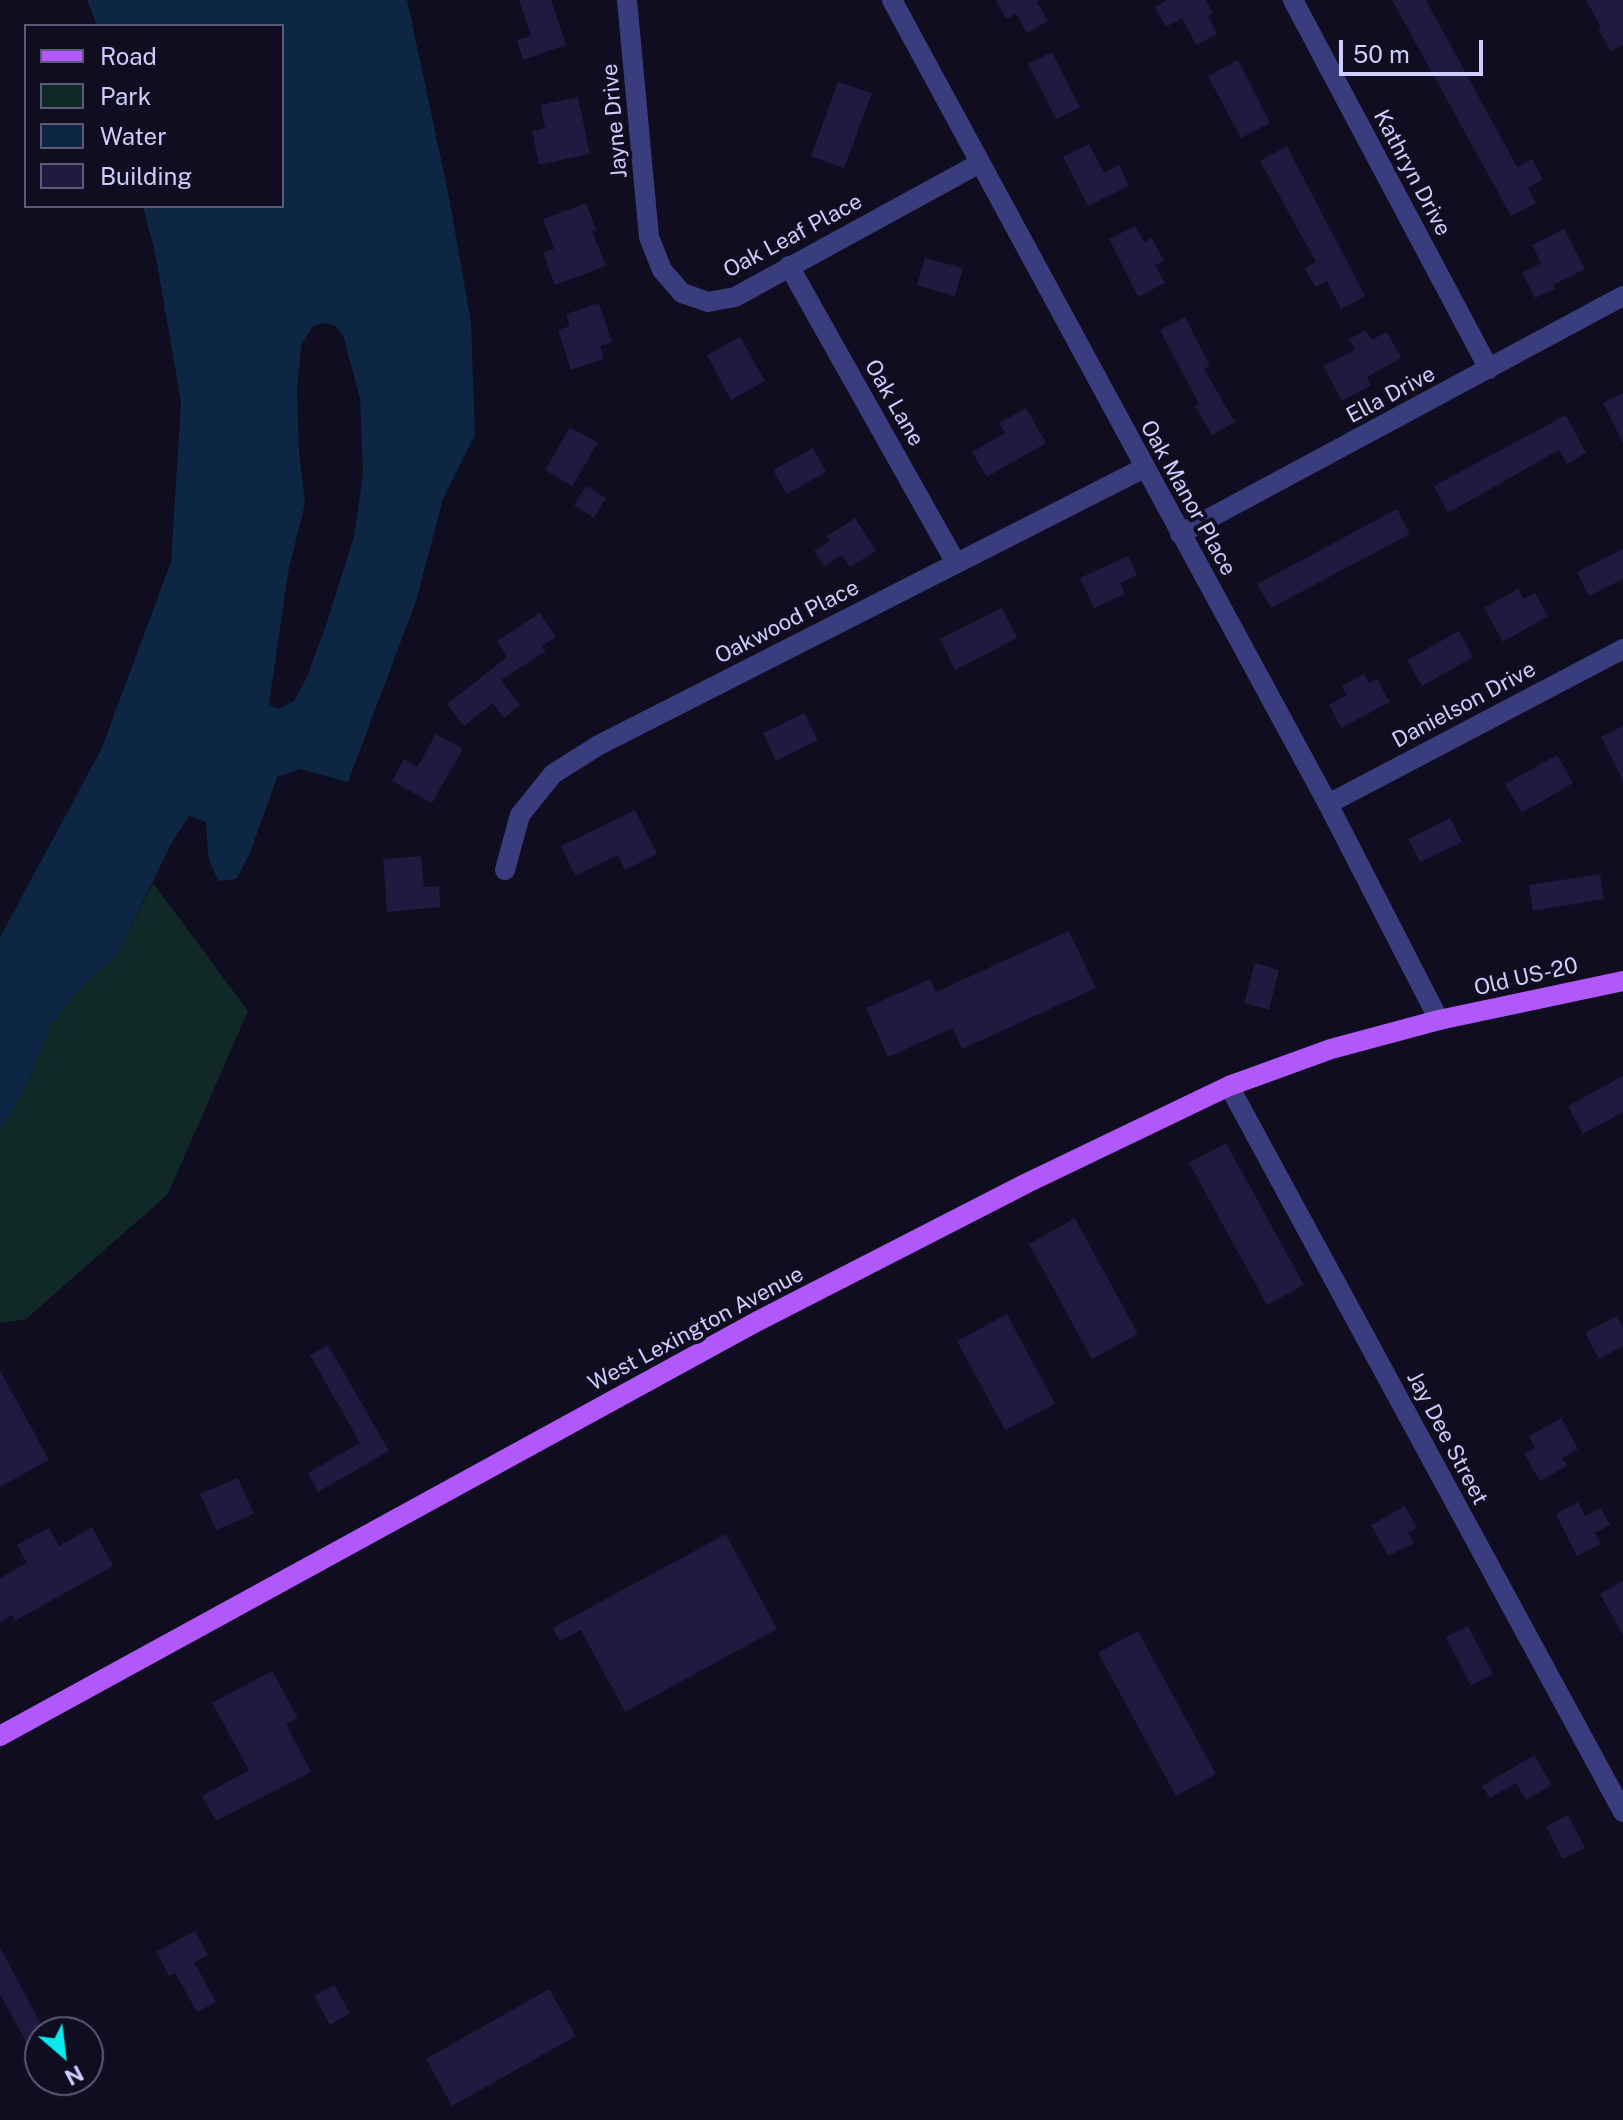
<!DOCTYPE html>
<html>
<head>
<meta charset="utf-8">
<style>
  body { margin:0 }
  #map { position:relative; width:1623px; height:2120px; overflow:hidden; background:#0f0d1f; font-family:"Public Sans",sans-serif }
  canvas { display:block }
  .legend { position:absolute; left:24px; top:24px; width:260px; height:184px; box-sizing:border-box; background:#0f0d1f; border:2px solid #5c5a78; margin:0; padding:10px 14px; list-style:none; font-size:24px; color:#cfcdfd }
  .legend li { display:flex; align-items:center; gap:16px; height:40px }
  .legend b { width:40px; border:2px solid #5c5a78 }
  .north { position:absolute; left:24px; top:2016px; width:80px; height:80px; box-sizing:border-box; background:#0f0d1f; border:2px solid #5c5a78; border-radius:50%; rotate:152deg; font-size:22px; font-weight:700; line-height:32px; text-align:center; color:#cfcdfd }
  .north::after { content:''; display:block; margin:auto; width:28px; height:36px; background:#07ebef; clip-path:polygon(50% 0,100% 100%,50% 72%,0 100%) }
  .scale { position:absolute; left:1339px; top:40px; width:144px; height:36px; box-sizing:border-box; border:4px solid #cfcdfd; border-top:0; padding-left:10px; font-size:24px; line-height:28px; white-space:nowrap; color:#cfcdfd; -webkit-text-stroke:6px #0f0d1f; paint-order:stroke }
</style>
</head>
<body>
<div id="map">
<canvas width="1623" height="2120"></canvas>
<ul class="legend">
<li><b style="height:10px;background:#b058fa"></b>Road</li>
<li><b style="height:22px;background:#102926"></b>Park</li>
<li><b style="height:22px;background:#0d2643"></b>Water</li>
<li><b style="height:22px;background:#1e1a40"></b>Building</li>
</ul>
<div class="north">N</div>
<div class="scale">50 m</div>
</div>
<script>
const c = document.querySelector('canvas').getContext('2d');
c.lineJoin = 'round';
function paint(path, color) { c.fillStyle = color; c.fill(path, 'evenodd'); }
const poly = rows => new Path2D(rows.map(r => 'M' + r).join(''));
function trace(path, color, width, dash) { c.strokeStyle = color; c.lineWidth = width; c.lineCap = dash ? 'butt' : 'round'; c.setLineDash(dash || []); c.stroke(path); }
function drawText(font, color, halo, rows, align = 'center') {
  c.font = font + ' "Public Sans",sans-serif'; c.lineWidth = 8; c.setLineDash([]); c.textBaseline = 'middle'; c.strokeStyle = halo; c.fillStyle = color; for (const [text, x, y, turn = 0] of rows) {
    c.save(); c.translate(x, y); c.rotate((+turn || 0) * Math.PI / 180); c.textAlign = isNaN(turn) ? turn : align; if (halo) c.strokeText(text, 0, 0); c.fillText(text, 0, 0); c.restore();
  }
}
const green = poly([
  [153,883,248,1011,168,1194,26,1319,0,1323,0,1130,23,1093,53,1022,87,981,117,956]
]);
const water = poly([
  [87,0,407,0,448,192,471,322,475,435,443,499,416,601,348,782,300,769,277,777,250,853,236,879,218,881,208,856,206,822,189,816,171,844,117,956,87,981,53,1022,23,1093,0,1130,0,937,101,750,171,562,181,402,155,252,143,206,282,206,282,26,97,26],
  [325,323,336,326,344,338,360,399,363,474,354,537,325,628,307,677,294,701,278,709,269,704,273,676,289,568,305,504,299,451,297,390,301,346,313,326]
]);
const building = poly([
  [519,0,551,0,566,45,523,60,517,40,531,36],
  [996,0,1040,0,1037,2,1048,21,1027,33,1016,14,1006,19],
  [1167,0,1206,0,1213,13,1208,16,1217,34,1196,45,1182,18,1166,27,1155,7],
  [1392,0,1426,0,1517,167,1532,159,1543,179,1528,188,1536,203,1511,216],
  [1586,0,1623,0,1623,45,1611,52,1598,29,1601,27],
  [1052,52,1080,107,1056,119,1028,64],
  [1238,60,1270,123,1241,138,1208,76],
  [838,82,872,93,844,168,811,156],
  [578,97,590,154,539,165,532,131,545,128,541,105],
  [1089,144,1104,173,1119,165,1129,186,1088,206,1063,157],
  [1287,146,1365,296,1341,309,1327,281,1315,287,1305,268,1316,262,1260,161],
  [586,203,596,230,592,231,606,266,555,285,543,253,554,249,543,219],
  [1135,226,1144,242,1152,238,1164,261,1155,265,1165,283,1138,297,1109,239],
  [1564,229,1585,269,1553,285,1555,289,1535,298,1522,273,1541,263,1532,245],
  [925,258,963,268,955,296,917,285],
  [599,303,612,342,600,346,604,359,571,370,558,330,570,326,566,314],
  [1185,317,1210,366,1204,369,1235,422,1212,435,1195,406,1199,404,1160,330],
  [1366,330,1371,340,1387,332,1401,358,1367,377,1371,385,1342,401,1323,366,1355,350,1349,339],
  [740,337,765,381,731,400,707,355],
  [1623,393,1623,443,1603,403],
  [1026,408,1046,443,987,477,972,452,1005,433,999,423],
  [1566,415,1586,453,1567,464,1559,450,1448,513,1434,486],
  [570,427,598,443,572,486,545,470],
  [813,448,826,472,787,494,773,470],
  [586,486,606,498,594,518,574,505],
  [1397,509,1410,534,1271,608,1257,584],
  [855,518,876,551,850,567,842,555,824,566,814,551,830,541,827,536],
  [1623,549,1623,579,1589,596,1577,572],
  [1128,556,1137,575,1120,583,1125,594,1094,608,1080,578],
  [1518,589,1523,599,1535,593,1548,616,1503,642,1484,608],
  [1002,608,1017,638,955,670,940,639],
  [540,613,556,637,542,646,546,651,501,680,520,705,504,718,493,703,464,726,447,704,507,657,497,641],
  [1459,631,1473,657,1422,686,1407,660],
  [1364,674,1369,683,1377,679,1390,702,1341,728,1329,705,1347,695,1342,686],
  [804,713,818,740,776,761,763,733],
  [1623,726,1623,781,1601,737],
  [436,734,463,749,432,803,392,781,404,759,417,767],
  [1557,755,1573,783,1522,813,1505,784],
  [635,810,657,854,625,870,618,855,575,876,561,846],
  [1450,818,1462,842,1420,862,1408,839],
  [421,856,424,887,439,886,441,907,387,912,383,859],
  [1600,874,1604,899,1533,911,1529,885],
  [1069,931,1096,988,962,1049,953,1028,888,1057,866,1008,930,979,936,992],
  [1255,963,1279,970,1269,1010,1244,1003],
  [1623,1076,1623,1112,1583,1134,1568,1106],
  [1226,1143,1304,1285,1267,1305,1189,1163],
  [1075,1218,1138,1334,1092,1359,1029,1244],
  [1007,1314,1055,1404,1005,1430,957,1341],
  [1617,1316,1623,1328,1623,1346,1599,1359,1585,1333],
  [328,1345,389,1451,318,1492,308,1473,360,1443,310,1355],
  [0,1370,49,1460,0,1487],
  [1561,1418,1578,1449,1562,1458,1567,1466,1540,1481,1524,1454,1535,1448,1529,1436],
  [238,1478,254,1514,216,1530,200,1494],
  [1578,1502,1585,1516,1601,1508,1610,1525,1595,1533,1601,1544,1577,1556,1556,1514],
  [1405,1506,1417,1528,1408,1533,1414,1543,1388,1556,1371,1525],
  [92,1527,113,1566,15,1621,12,1615,0,1622,0,1578,27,1563,17,1545,49,1528,59,1546],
  [726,1534,777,1629,625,1712,581,1630,560,1641,552,1628],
  [1623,1581,1623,1635,1600,1594],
  [1468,1626,1493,1674,1471,1686,1446,1637],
  [1138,1631,1216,1774,1176,1796,1098,1653],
  [272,1671,298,1718,286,1724,311,1772,216,1821,202,1796,249,1770,212,1703],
  [1534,1755,1552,1785,1526,1800,1516,1783,1490,1798,1482,1786],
  [1568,1815,1585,1848,1562,1859,1546,1826],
  [195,1931,208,1955,194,1962,216,2002,197,2012,175,1973,169,1976,156,1952],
  [0,1947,45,2032,40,2032,40,2068,0,1994],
  [334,1985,350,2013,330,2025,314,1996],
  [549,1989,576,2036,452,2106,426,2059]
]);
const minor = poly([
  [627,0,649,237,662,270,682,293,708,302,735,297,980,163],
  [892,0,1328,804,1439,1020],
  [1293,0,1489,369],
  [789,266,956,563],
  [1180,534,1623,296],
  [1328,804,1623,649],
  [505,870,520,815,553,774,599,745,1144,468],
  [1229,1086,1623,1812]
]);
const major = poly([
  [0,1736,756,1322,1027,1183,1229,1086,1331,1049,1439,1020,1623,981]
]);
const streetNames = [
  ["Jayne Drive",615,121,-95],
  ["Kathryn Drive",1412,173,62],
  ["Oak Leaf Place",793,236,-28],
  ["Ella Drive",1391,395,-28],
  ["Oak Lane",894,403,60],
  ["Oak Manor Place",1188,498,61],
  ["Oakwood Place",787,622,-27],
  ["Danielson Drive",1464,705,-28],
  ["Old US-20",1526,977,-13],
  ["West Lexington Avenue",696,1329,-28],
  ["Jay Dee Street",1447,1438,62]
];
paint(green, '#102926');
paint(water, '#0d2643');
paint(building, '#1e1a40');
trace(minor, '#3a3d7d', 20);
trace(major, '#b058fa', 20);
drawText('22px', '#cfcdfd', '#0f0d1f', streetNames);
</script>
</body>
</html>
